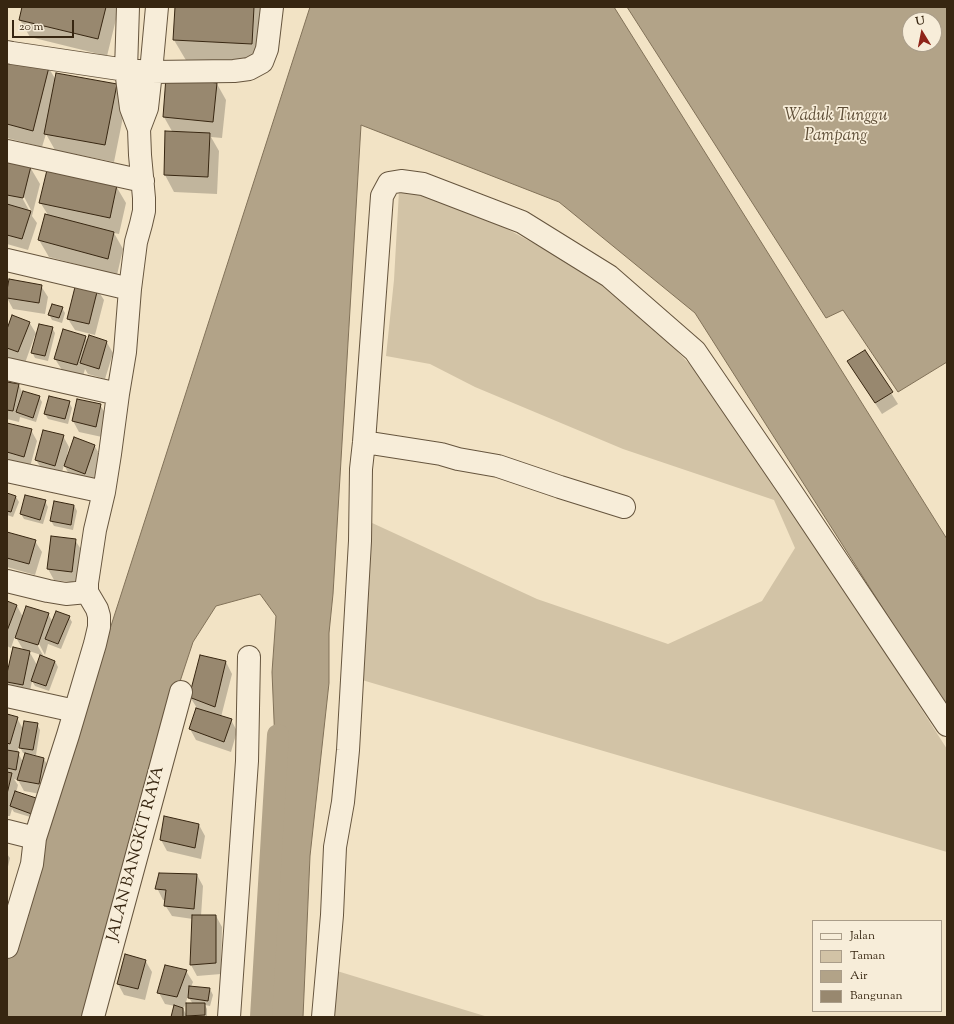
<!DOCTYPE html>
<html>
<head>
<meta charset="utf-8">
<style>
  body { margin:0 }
  #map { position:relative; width:954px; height:1024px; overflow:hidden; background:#f2e3c5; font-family:"Sorts Mill Goudy",serif }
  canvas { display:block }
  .frame { position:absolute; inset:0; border:8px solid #372611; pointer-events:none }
  .legend { position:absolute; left:812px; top:920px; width:130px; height:92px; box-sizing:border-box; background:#f7edd9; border:1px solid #aa9d89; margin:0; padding:5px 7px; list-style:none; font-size:12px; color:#372611 }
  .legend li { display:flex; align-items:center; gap:8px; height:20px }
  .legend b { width:20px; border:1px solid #aa9d89 }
  .north { position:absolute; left:902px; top:12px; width:40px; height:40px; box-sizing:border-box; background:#f7edd9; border:1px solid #aa9d89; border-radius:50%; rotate:350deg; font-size:11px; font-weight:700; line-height:16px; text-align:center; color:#372611 }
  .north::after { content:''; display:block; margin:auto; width:14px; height:18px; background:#8f2418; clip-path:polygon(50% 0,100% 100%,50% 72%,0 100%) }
  .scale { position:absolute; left:12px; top:20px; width:62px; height:18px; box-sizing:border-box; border:2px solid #372611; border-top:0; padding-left:5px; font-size:12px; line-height:14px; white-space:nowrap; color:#372611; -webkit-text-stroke:3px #f7edd9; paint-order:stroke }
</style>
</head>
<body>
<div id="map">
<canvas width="954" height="1024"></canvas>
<div class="frame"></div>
<ul class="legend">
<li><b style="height:5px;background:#f7edd9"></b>Jalan</li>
<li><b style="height:11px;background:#d2c3a6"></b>Taman</li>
<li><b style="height:11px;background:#b2a388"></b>Air</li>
<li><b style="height:11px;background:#98886f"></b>Bangunan</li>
</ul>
<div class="north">U</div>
<div class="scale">20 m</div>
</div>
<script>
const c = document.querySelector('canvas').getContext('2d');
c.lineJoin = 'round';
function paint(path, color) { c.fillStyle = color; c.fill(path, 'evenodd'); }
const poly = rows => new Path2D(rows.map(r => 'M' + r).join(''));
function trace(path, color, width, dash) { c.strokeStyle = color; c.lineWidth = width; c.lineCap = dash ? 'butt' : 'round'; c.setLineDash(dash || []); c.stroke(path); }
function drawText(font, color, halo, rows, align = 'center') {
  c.font = font + ' "Sorts Mill Goudy",serif'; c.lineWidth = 3.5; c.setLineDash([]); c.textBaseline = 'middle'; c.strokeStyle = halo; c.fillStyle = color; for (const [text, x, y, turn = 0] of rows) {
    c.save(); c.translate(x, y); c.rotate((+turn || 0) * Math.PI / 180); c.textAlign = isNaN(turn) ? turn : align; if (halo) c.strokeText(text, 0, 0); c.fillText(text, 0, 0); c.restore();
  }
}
const green = poly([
  [428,186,616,288,703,378,785,496,947,749,947,852,362,680,370,522,537,599,668,644,762,601,795,548,774,500,623,449,475,387,430,364,386,356,394,280,399,191],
  [337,971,488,1017,331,1017]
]);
const water = poly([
  [310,7,614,7,947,539,947,709,695,313,559,202,361,125,333,594,329,633,329,683,310,856,303,1017,256,1017,280,863,272,672,276,616,260,594,216,606,193,642,141,800,86,1017,7,1017,7,955,64,772,310,7],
  [627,7,947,7,947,362,898,392,843,310,826,318,627,7],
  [910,20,934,20,934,44,910,44,910,20]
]);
const shadow = poly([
  [23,7,119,7,107,56,30,37,20,20],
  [176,7,267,7,264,66,187,62,174,40],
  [7,57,48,67,56,80,116,85,126,102,114,162,55,150,46,134,42,147,7,138],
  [217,84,226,100,222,138,211,137,219,151,217,194,174,192,165,175,166,132,173,133,164,117],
  [7,162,30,167,40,184,32,216,37,223,28,250,7,244],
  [22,193,32,212,30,212,20,194],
  [116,186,126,203,119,234,114,233,123,249,117,275,49,257,39,240,48,215,40,202],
  [41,286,48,297,45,314,13,309,7,298,7,295],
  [97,289,104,300,95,335,75,330,68,319],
  [62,308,65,313,62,323,52,320,49,314],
  [29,322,37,335,52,328,55,333,48,361,35,358,32,352,37,335,35,335,25,363,8,357,7,355,7,331],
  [85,337,88,342,106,341,113,353,105,379,88,374,85,369,83,376,62,370,55,359],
  [865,352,898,404,882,414,855,372],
  [7,383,19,385,22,392,39,397,42,402,36,422,20,417,19,422,7,419],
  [69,402,72,408,68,424,48,419,45,414],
  [100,405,107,416,102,437,79,432,73,421],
  [7,424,31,430,37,441,30,467,7,461],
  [63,436,69,447,67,455,69,456,94,445,101,457,92,484,71,478,64,465,61,476,43,471,36,460],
  [7,494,16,497,19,502,13,517,7,515],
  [45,501,48,507,43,524,24,519,21,514],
  [74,505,77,511,73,530,54,526,51,521],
  [7,533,35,541,42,552,35,575,7,567],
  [51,537,75,540,82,551,78,583,54,580,48,569],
  [7,602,17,606,23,617,48,614,53,622,69,617,72,622,61,649,48,644,45,655,37,640,35,641,44,657,55,661,58,667,49,691,35,686,32,681,29,696,13,693,7,683,7,678,24,651,15,636,11,648,7,646],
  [29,651,41,655,37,665],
  [201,656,226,662,232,674,221,717,231,720,237,731,231,752,196,740,190,729,197,708,190,697],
  [7,715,17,718,23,729,37,724,40,730,36,755,29,754,29,755,44,759,50,770,46,795,24,791,18,780,14,779,18,785,16,793,40,820,14,812,12,809,10,816,7,816],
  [20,743,21,743,20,747,23,753,26,753,23,762,18,753,17,753],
  [199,825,205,836,201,859,167,851,161,840],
  [7,854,10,858,7,871],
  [197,875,203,886,201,916,216,916,222,927,221,974,197,976,191,965,193,919,172,916,165,905,166,900,163,900,157,888],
  [145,960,152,972,145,1000,124,995,118,984],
  [186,971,193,982,191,987,210,989,213,995,210,1006,205,1005,207,1009,207,1017,188,1017,187,1016,193,1004,189,998,189,993,184,1008,182,1007,186,1014,186,1017,172,1017,175,1006,165,1004,159,993]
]);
const canal = poly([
  [261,1017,278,735]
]);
const building = poly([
  [22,7,106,7,98,39,19,20,22,7],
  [175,7,254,7,252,44,173,40,175,7],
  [7,56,49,67,33,131,7,124,7,56],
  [56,73,117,84,105,145,44,134,56,73],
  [166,77,217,83,213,122,163,117,166,77],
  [165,131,210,133,208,177,164,175,165,131],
  [7,161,31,166,23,198,7,195,7,161],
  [47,170,117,185,110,218,39,203,47,170],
  [7,204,31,211,22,239,7,235,7,204],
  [45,214,114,232,108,259,38,240,45,214],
  [9,279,42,285,39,303,7,298,7,290,9,279],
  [76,283,98,288,89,324,67,319,76,283],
  [52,304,63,307,59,318,48,315,52,304],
  [12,315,30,322,18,352,7,348,7,329,12,315],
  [39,324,53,327,45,356,31,353,39,324],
  [63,329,86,336,77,365,54,359,63,329],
  [89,335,107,341,99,369,80,363,89,335],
  [865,350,893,392,875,403,847,361,865,350],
  [7,382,19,384,13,411,7,410,7,382],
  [23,391,40,396,33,418,16,412,23,391],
  [49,396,70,401,65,419,44,414,49,396],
  [77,399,101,404,96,427,72,421,77,399],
  [7,423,32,429,24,457,7,452,7,423],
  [43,430,64,435,55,466,35,460,43,430],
  [74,437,95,445,85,474,64,466,74,437],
  [7,493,16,496,11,512,7,511,7,493],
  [25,495,46,500,40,520,20,514,25,495],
  [54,501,74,505,71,525,50,521,54,501],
  [7,532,36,540,29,564,7,558,7,532],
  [51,536,76,539,72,572,47,569,51,536],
  [7,601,17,605,7,631,7,601],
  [26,606,49,613,38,645,15,638,26,606],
  [56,611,70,616,58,644,45,639,56,611],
  [13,647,30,651,23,685,7,682,7,673,13,647],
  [40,655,55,661,46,686,31,681,40,655],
  [200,655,226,661,215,707,189,697,200,655],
  [196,708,232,719,224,742,189,729,196,708],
  [7,714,18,717,10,744,7,743,7,714],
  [24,721,38,723,33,750,19,748,24,721],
  [7,750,19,752,16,770,7,768,7,750],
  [25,753,44,758,39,784,17,780,25,753],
  [7,772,12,773,7,794,7,772],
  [15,791,42,800,37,816,10,806,15,791],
  [164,816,199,824,195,848,160,840,164,816],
  [159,873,197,874,194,909,164,906,166,890,155,889,159,873],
  [192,915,216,915,216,963,190,965,192,915],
  [125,954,146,960,138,989,117,984,125,954],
  [165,965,187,970,177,997,157,993,165,965],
  [189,986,210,988,208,1001,188,998,189,986],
  [186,1003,205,1003,205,1015,186,1016,186,1003],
  [174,1005,183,1008,183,1017,171,1017,174,1005]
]);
const minor = poly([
  [128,7,126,70,131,108,139,129],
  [7,52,12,53,126,70,151,72,234,71,249,69,262,62,267,49,272,7],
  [7,151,143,181],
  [7,260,130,289],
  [7,369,118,394],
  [364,442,441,454,458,459,498,466,560,487,624,507],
  [7,471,104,492],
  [7,581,48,591,66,594,87,592],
  [7,696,75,711],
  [7,831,35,838],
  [7,947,32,864,35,838,68,735,95,644,99,627,99,616,97,609,87,592,87,583,95,530,104,492,110,454,118,394,125,352,130,289,136,242,141,224,144,211,144,198,140,155,139,129,147,108,151,72,157,7],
  [93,1017,181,692],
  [229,1017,247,761,249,657],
  [323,1017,332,915,335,847,343,802,348,750,360,541,361,469,364,442,382,196,389,183,401,181,423,184,522,222,609,276,695,351,790,490,947,725]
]);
const streetNames = [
  ["JALAN BANGKIT RAYA",137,854,-75]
];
const waterNames = [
  ["Waduk Tunggu",836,117],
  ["Pampang",836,137]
];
paint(green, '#d2c3a6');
paint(water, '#b2a388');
trace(water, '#817158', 1);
paint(shadow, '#0003');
trace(canal, '#b2a388', 22);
paint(building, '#98886f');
trace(building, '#372611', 1);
trace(minor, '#66553e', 24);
trace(minor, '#f7edd9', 22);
drawText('16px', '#372611', '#f7edd9', streetNames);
drawText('italic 17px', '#5c4c35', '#f7edd9', waterNames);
</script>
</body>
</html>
